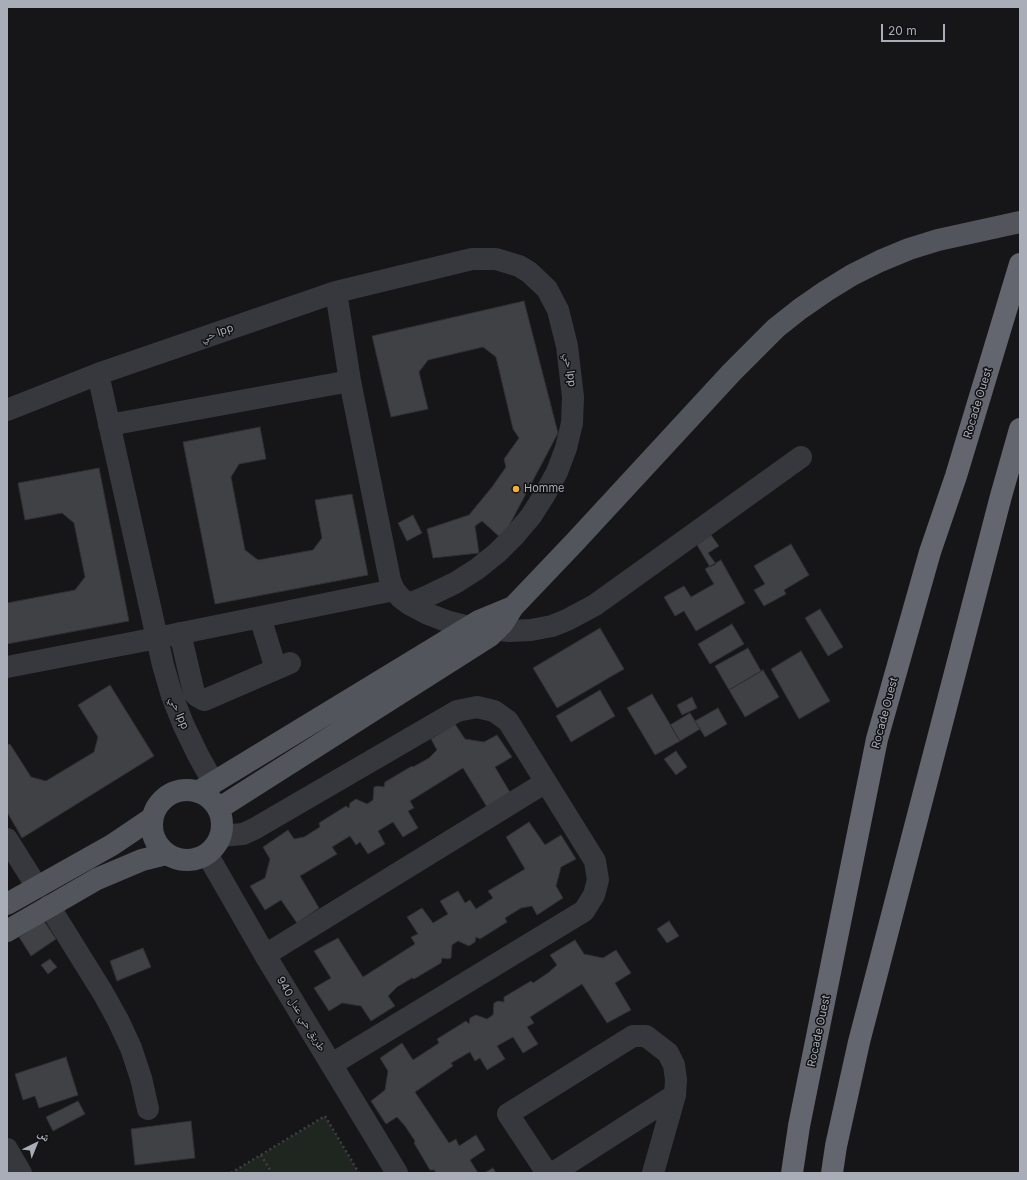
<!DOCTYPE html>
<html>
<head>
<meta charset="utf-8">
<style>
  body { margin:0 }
  #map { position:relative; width:1027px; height:1180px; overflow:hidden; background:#161618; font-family:Inter,"Noto Naskh Arabic",sans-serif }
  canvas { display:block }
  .frame { position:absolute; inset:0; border:8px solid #a8adb8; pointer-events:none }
  .north { position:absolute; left:16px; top:1124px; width:40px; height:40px; -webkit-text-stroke:3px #111113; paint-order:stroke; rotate:43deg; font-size:11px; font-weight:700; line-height:16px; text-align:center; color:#a8adb8 }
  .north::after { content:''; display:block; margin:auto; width:14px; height:18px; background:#a8adb8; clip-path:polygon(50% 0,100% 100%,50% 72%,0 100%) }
  .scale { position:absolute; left:881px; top:24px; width:64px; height:18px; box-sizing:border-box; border:2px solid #a8adb8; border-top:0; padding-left:5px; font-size:12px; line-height:14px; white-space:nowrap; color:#a8adb8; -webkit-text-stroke:3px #111113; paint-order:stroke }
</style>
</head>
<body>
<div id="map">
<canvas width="1027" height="1180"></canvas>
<div class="frame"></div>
<div class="north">ش</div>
<div class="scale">20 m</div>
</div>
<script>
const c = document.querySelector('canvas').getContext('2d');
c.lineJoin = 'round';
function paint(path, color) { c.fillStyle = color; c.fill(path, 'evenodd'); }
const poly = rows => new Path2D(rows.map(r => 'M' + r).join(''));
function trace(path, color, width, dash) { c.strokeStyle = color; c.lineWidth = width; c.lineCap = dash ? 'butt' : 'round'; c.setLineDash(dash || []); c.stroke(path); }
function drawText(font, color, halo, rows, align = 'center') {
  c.font = font + ' Inter,"Noto Naskh Arabic",sans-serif'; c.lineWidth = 3; c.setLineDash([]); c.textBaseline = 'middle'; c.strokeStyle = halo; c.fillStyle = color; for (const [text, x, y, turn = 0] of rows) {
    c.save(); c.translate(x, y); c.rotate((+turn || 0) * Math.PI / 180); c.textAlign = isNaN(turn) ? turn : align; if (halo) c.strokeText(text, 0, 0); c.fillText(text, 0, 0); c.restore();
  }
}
const green = poly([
  [325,1116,359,1173,231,1173,261,1155]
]);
const building = poly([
  [524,301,558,433,502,539,482,521,475,526,479,553,433,558,427,529,469,515,492,487,506,467,504,459,519,438,513,429,496,357,483,347,428,360,419,372,428,409,391,417,372,336,524,301],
  [260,427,266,459,239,464,231,477,245,550,258,560,313,550,322,538,315,500,352,494,368,575,215,604,183,442,260,427],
  [99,468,129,621,7,644,7,603,75,590,85,577,74,523,62,513,25,520,18,483,99,468],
  [413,515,422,533,407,541,398,523,413,515],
  [711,535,719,546,708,553,716,564,710,567,697,545,711,535],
  [791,544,809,575,784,590,786,594,764,606,754,590,765,584,754,566,791,544],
  [721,560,745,603,696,631,684,611,675,616,664,597,684,586,691,597,714,584,705,569,721,560],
  [820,609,843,647,828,656,805,618,820,609],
  [732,624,744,644,710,664,698,644,732,624],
  [600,628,624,669,557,708,533,668,600,628],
  [748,648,761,671,729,690,715,666,748,648],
  [801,651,830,701,799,719,771,669,801,651],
  [763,670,779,697,745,717,729,690,763,670],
  [110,685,154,756,22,838,7,812,7,745,10,744,31,777,46,781,94,752,98,737,78,705,110,685],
  [600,690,615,716,571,742,556,716,600,690],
  [652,694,680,741,655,755,627,708,652,694],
  [692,697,697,708,682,715,677,705,692,697],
  [718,708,727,724,705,737,695,721,718,708],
  [690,713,700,729,680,741,670,725,690,713],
  [455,724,465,739,484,742,497,735,512,757,495,767,511,794,487,807,463,768,410,801,414,808,408,811,418,828,403,837,393,822,378,831,385,844,368,854,360,842,356,845,350,836,332,847,337,854,300,876,319,908,297,923,281,900,265,910,250,886,265,878,270,859,263,847,288,830,294,839,304,837,320,827,319,823,346,806,349,808,350,803,356,799,367,804,373,800,374,787,378,786,384,787,385,782,412,766,413,767,429,758,437,750,431,739,455,724],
  [676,751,687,767,676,775,664,759,676,751],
  [529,822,545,845,561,835,576,859,561,867,556,886,563,898,537,915,532,906,521,908,505,918,507,922,480,939,476,937,475,942,469,946,458,941,452,945,451,958,448,959,442,958,441,963,414,979,412,978,397,987,388,996,395,1006,371,1021,361,1006,342,1003,329,1011,314,988,331,978,314,951,338,938,363,977,415,944,411,937,418,934,407,917,422,908,433,923,448,914,440,901,458,891,465,903,470,900,476,909,493,898,488,891,525,869,506,837,529,822],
  [44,921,56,939,31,956,19,937,44,921],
  [669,921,679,936,667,943,657,929,669,921],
  [575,940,584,954,603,958,616,950,631,973,615,983,631,1010,607,1023,582,984,530,1017,534,1023,527,1027,538,1044,523,1053,513,1037,497,1046,505,1059,487,1070,480,1058,475,1061,470,1052,451,1063,453,1066,415,1092,449,1143,456,1139,459,1146,476,1135,485,1150,470,1160,478,1173,435,1173,435,1170,430,1170,414,1143,415,1141,405,1126,397,1117,386,1124,371,1101,385,1090,388,1071,380,1058,402,1043,413,1060,439,1043,437,1039,466,1021,469,1024,470,1018,476,1015,487,1019,493,1015,494,1003,498,1001,504,1002,504,997,531,981,533,983,548,973,557,965,550,955,575,940],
  [143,948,151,967,117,981,110,961,143,948],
  [50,959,57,967,48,974,41,965,50,959],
  [66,1057,78,1095,39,1108,35,1096,23,1100,15,1074,66,1057],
  [78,1101,85,1114,53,1131,46,1117,78,1101],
  [191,1121,195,1158,135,1165,131,1129,191,1121],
  [493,1168,496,1173,484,1173,493,1168]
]);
const path = poly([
  [261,1155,272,1173],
  [231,1173,325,1116,359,1173]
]);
const minor = poly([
  [336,292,350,381,390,580,394,590,401,598,409,604,428,614,449,622,469,627,510,631,531,630,552,626,567,620,595,605,801,457],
  [98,374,163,665,172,696,184,726,198,755,213,782],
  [7,410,98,374,336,292,472,259,496,259,519,266,529,272,547,289,558,310,567,346,573,397,572,423,566,448,557,472,545,494,531,516,515,535,497,553,477,569,455,583,432,594,409,604],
  [109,425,350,381],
  [260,617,276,669],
  [180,633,194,693,197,696,204,700,207,699,290,663],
  [7,667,157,638,394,590],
  [220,836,243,834,254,829,457,711,477,707,494,711,508,721,595,861,598,880,594,895,584,911,332,1064],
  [7,839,37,887],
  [207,854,265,955,397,1173],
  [49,906,103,993,118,1020,131,1048,141,1078,148,1109],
  [265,955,546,782],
  [7,1149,21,1173],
  [547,1173,508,1114,633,1036,646,1036,668,1053,674,1065,676,1080,675,1095,653,1173],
  [553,1173,675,1095]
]);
const major = poly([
  '152 825a35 35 0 1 1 70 0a35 35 0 1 1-70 0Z',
  [198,792,479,621,513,607],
  [218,809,490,636,503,623,513,607,574,543,732,372,776,328,800,309,826,291,852,275,880,261,909,249,938,240,1020,222],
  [7,904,112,845,152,818],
  [7,931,97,879,142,860,166,854]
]);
const highway = poly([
  [792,1173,799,1126,877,739,930,552,956,476,1020,264],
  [832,1173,836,1146,859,1042,1001,496,1020,429]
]);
const markers = [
  [516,489,4,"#f2b134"]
];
const streetNames = [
  ["حي lpp",217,333,-19],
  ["حي lpp",570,370,83],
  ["Rocade Ouest",978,403,-73],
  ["حي lpp",179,713,68],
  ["Rocade Ouest",885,713,-75],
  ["طريق حي عدل 940",301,1014,59],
  ["Rocade Ouest",819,1031,-78]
];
const poiNames = [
  ["Homme",524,489]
];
paint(green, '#1e261f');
paint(building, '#404145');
trace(building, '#303034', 1);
trace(path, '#3d3f44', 2.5, [2, 3]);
trace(minor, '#37383d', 22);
trace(major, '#53555c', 22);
trace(highway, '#63666e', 22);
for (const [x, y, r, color] of markers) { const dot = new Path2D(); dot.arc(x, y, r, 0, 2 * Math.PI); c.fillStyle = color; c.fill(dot); trace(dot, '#111113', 1.5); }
drawText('11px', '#a8adb8', '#111113', streetNames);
drawText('11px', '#a8adb8', '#111113', poiNames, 'left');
</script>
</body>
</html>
